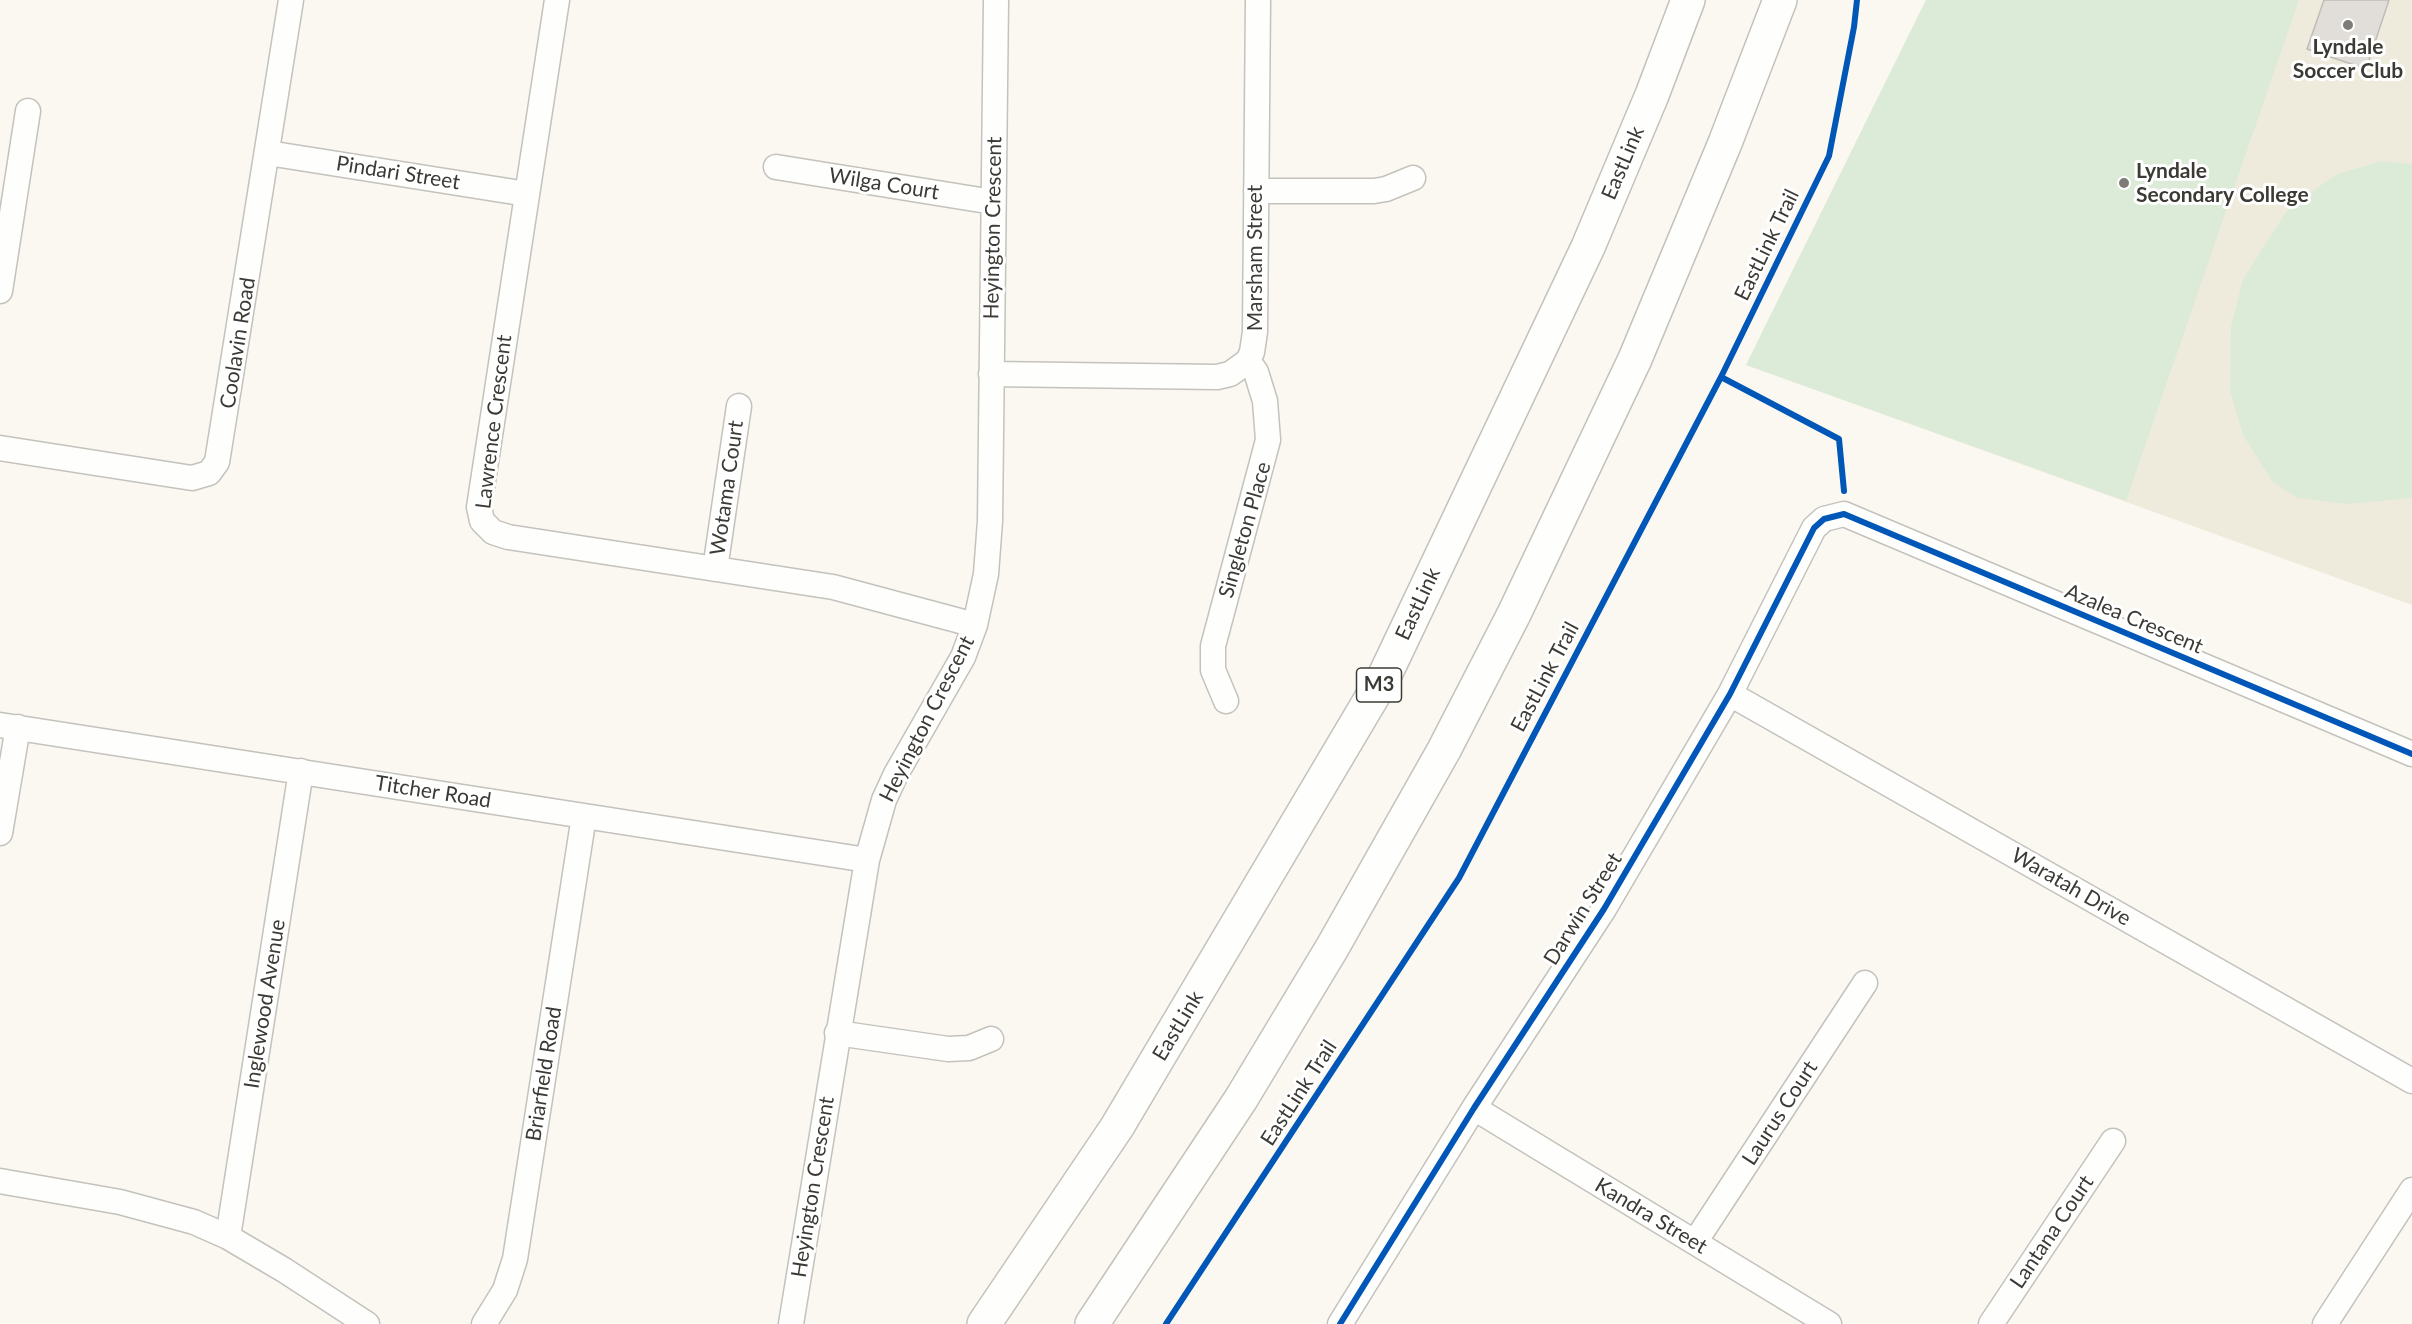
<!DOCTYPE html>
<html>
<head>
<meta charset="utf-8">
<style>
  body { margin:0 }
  canvas { display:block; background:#faf8f0 }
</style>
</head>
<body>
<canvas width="2412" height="1324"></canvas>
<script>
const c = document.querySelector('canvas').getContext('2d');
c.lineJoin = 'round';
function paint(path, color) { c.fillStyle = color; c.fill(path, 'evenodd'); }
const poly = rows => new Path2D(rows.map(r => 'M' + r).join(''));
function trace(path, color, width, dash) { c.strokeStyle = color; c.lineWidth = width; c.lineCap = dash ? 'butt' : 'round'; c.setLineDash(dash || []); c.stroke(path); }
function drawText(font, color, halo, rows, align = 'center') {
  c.font = font + ' Lato,sans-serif'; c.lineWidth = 6; c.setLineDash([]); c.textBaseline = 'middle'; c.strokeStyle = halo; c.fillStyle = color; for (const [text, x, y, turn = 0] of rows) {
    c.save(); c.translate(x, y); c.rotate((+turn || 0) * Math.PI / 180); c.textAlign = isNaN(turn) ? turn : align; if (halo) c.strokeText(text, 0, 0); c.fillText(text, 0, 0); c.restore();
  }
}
const built = poly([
  [1926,0,2412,0,2412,605,1746,365]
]);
const green = poly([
  [1926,0,2299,0,2126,501,1746,365],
  [2380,161,2412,164,2412,498,2347,504,2297,498,2272,481,2243,435,2230,391,2231,327,2243,279,2288,209,2335,175]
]);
const building = poly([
  [2324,0,2389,0,2366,69,2307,49,2324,0]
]);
const street = poly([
  [557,0,479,507,482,521,493,532,508,537,833,587,975,625],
  [268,153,527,194],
  [776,167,993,202],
  [1256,191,1374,191,1386,189,1413,178],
  [0,291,28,111],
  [991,374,1217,377,1230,374,1248,361,1252,352,1255,332,1258,0],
  [0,448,192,478,209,473,217,462,291,0],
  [715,569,739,406],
  [1730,694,2412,1081],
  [1226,701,1213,670,1213,646,1268,440,1265,401,1256,372,1248,361],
  [0,725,867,860],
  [0,833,18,727],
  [837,1033,948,1049,969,1048,991,1039],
  [1474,1108,1829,1324],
  [0,1181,120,1202,194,1222,228,1237,284,1270,367,1324],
  [228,1237,301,771],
  [1695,1242,1865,983],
  [484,1324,505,1290,515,1259,584,816],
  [791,1324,867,860,884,800,896,774,963,657,975,625,986,574,990,521,996,0],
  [1340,1324,1474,1108,1604,909,1730,694,1814,528,1824,519,1844,514,2412,754],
  [1991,1324,2113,1141],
  [2325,1324,2412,1190]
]);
const highway = poly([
  [984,1324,1117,1127,1384,677,1588,247,1652,95,1688,0],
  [1092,1324,1241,1099,1332,948,1444,750,1514,614,1635,359,1725,143,1780,0]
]);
const cycleway = poly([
  [1721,377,1839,439,1844,491],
  [1166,1324,1459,878,1721,377,1829,156,1854,27,1857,0],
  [1340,1324,1474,1108,1604,909,1730,694,1814,528,1824,519,1844,514,2412,754]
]);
const markers = [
  [2348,25,6,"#7e7c76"],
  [2124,183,6,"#7e7c76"]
];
const shields = [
  [1379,685,45]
];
const shieldNames = [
  ["M3",1379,685]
];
const poiNames = [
  ["Lyndale",2348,47],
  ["Soccer Club",2348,71],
  ["Lyndale",2136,171,"left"],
  ["Secondary College",2136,195,"left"]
];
const streetNames = [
  ["EastLink",1623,163,-67],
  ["Pindari Street",398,173,9],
  ["Wilga Court",884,184,9],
  ["Heyington Crescent",993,228,-89],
  ["EastLink Trail",1767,245,-64],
  ["Marsham Street",1255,258,-90],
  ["Coolavin Road",238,343,-81],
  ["Lawrence Crescent",494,422,-83],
  ["Wotama Court",727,488,-82],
  ["Singleton Place",1245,530,-74],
  ["EastLink",1418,604,-65],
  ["Azalea Crescent",2134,619,23],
  ["EastLink Trail",1545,677,-62],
  ["Heyington Crescent",927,719,-63],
  ["Titcher Road",433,792,9],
  ["Waratah Drive",2071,887,30],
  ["Darwin Street",1583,909,-58],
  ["Inglewood Avenue",265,1004,-81],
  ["EastLink",1178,1026,-59],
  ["Briarfield Road",544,1074,-81],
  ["EastLink Trail",1299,1093,-57],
  ["Laurus Court",1780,1113,-57],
  ["Heyington Crescent",813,1187,-81],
  ["Kandra Street",1651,1216,31],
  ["Lantana Court",2052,1232,-56]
];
paint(built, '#efebdc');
paint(green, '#dcebd8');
paint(building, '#e1deda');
trace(building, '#bfbbb7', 1.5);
trace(street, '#c4c2bc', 27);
trace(highway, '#c4c2bc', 36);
trace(street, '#fefefd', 24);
trace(highway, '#fefefd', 33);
trace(cycleway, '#0057b8', 6);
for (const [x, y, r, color] of markers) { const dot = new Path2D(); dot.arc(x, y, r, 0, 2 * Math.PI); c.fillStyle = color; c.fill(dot); trace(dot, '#fff', 2); }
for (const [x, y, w] of shields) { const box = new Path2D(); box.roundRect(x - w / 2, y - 17, w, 34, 4.5); c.fillStyle = '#fff'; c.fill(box); trace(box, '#3b3a34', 1.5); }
drawText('bold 20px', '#3b3a34', null, shieldNames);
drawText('bold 21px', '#3b3a34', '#fff', poiNames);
drawText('21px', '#3b3a34', '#fff', streetNames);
</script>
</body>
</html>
